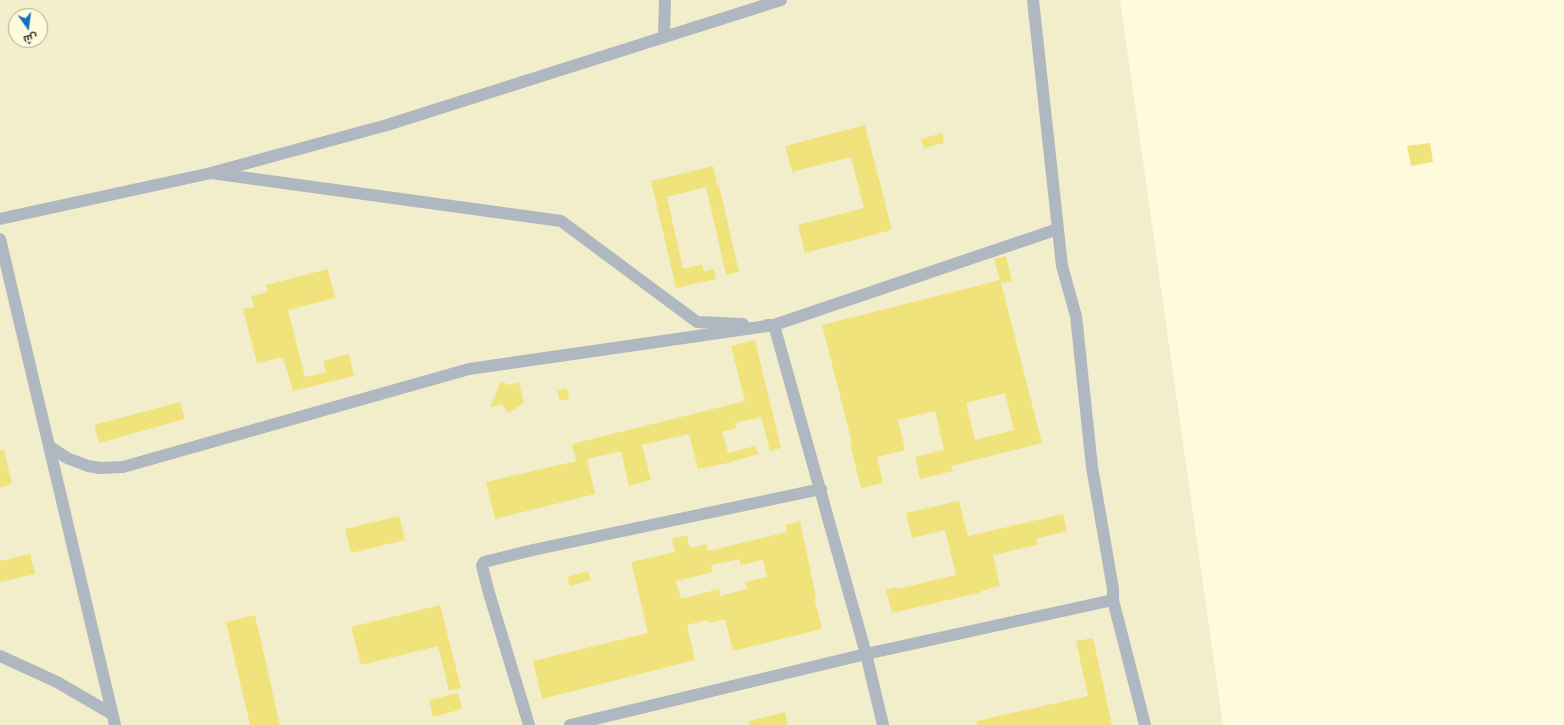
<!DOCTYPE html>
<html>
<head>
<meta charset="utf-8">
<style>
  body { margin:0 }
  #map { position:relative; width:1564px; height:725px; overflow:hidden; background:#fdfade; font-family:"PT Sans Narrow",Cairo,sans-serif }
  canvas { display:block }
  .north { position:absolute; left:8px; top:8px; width:40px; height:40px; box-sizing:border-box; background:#fdfade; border:1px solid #acaa95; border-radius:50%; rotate:166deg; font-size:11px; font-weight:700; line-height:16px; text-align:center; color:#333228 }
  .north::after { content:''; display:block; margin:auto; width:14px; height:18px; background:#1672bf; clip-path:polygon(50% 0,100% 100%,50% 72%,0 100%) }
</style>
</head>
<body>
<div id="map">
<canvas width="1564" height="725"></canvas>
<div class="north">ش</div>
</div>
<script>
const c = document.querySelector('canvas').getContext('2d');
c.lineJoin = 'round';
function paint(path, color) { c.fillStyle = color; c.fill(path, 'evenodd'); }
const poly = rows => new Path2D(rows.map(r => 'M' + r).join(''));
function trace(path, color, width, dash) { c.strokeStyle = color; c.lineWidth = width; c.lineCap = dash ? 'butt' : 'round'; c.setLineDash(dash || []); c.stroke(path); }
const built = poly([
  [0,0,1120,0,1223,725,0,725],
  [16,16,40,16,40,40,16,40]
]);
const building = poly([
  [865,125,892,230,805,253,798,225,864,208,851,157,792,172,785,146],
  [942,133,944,143,924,148,921,139],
  [1430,143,1433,162,1411,166,1407,146],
  [713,166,717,182,715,183,719,185,739,272,726,275,706,187,667,197,683,269,702,264,704,271,714,269,716,279,676,288,651,181],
  [1006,256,1012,281,1001,283,1042,443,951,466,953,471,920,479,915,457,944,450,935,411,898,420,905,450,877,457,883,483,861,488,850,444,852,443,822,325,1000,280,994,259],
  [1005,393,1014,430,975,440,966,403],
  [328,269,335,298,288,310,305,377,326,372,323,361,349,354,354,376,293,391,283,357,257,363,243,309,254,307,251,296,268,292,266,285],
  [755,340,781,448,770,451,761,417,735,423,736,428,722,432,728,453,755,446,758,454,724,464,698,469,689,434,642,445,651,480,629,486,621,451,587,459,595,494,495,519,486,482,576,461,572,444,745,401,731,346],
  [501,381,509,385,519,382,524,403,508,413,502,404,490,407],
  [567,388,569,399,560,401,557,391],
  [180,402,185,419,99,443,94,425],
  [0,450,4,450,12,484,0,488],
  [959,501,968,536,1063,514,1067,531,1036,539,1037,545,993,555,1000,586,981,591,982,592,892,613,886,590,896,587,897,589,956,575,945,530,912,538,906,513],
  [399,516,405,540,351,553,345,529],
  [800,521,816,597,814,597,822,629,733,651,725,619,709,623,708,620,687,625,695,660,542,699,533,661,648,633,631,562,675,552,672,539,687,535,690,548,706,544,708,551,787,532,786,525],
  [739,559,741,565,763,560,767,577,745,582,747,589,720,596,719,589,681,599,676,581,713,572,711,565],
  [30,554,35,574,0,582,0,561],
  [588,571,591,580,570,586,567,577],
  [440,605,461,688,449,691,438,646,361,665,351,627],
  [255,615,280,725,250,725,226,622],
  [1093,638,1112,725,977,725,976,721,1088,696,1076,641],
  [458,693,462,709,433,717,429,700],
  [785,712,788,725,750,725,749,721]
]);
const street = poly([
  [1033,0,1062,266,1076,316,1092,467,1113,589,1113,600,1145,725],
  [664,37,665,0],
  [211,173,561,221,697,322,743,324],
  [0,219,211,173,387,125,781,0],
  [0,239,115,725],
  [767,325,774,325,1058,229],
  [49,446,67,458,88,466,100,468,123,467,469,369,774,325,866,654,883,725],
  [0,656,57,682,112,714],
  [529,725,489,593,482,566,484,562,533,550,821,489],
  [570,725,866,654,1113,600]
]);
paint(built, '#f2eecb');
paint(building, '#f1e37c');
trace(street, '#afb8c1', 12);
</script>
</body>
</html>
